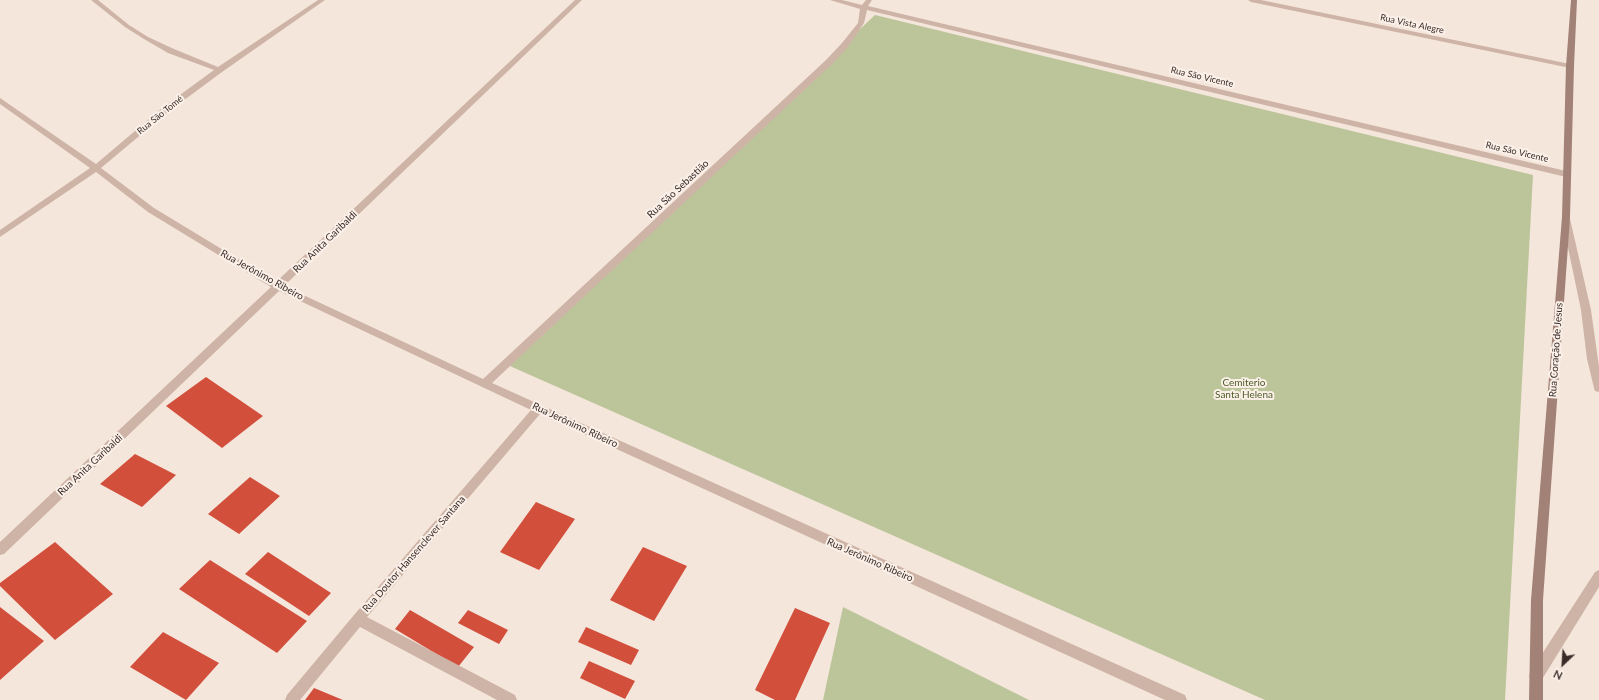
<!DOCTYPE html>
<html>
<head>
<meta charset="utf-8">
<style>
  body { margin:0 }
  #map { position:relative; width:1599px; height:700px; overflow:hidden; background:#f5e6dc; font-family:Lato,sans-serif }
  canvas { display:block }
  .north { position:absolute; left:1543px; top:644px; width:40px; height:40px; -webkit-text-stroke:3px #fbf1e9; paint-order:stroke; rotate:205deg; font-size:11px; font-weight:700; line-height:16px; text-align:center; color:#3a2b28 }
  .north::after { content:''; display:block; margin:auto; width:14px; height:18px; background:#3a2b28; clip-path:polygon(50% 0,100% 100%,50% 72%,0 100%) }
</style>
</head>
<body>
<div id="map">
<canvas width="1599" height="700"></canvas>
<div class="north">N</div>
</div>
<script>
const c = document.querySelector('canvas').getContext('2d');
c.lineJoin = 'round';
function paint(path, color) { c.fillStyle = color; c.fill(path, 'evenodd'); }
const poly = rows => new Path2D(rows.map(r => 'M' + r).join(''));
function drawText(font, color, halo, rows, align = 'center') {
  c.font = font + ' Lato,sans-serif'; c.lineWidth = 4; c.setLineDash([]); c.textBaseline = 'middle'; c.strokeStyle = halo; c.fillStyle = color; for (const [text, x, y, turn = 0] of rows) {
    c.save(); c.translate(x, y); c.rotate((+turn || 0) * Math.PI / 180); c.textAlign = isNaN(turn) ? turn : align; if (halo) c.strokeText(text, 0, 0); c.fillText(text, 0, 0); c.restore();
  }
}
const green = poly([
  [875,15,1533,175,1505,700,1265,700,503,363],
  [843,607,1029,700,823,700]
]);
const building = poly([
  [206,377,263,416,222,448,166,406],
  [135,454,176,475,142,507,100,484],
  [250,477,280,496,239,534,208,514],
  [536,502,575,519,539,570,500,552],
  [55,542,113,594,55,640,0,586,0,583],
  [643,547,687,566,654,621,610,600],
  [268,552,331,593,309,616,245,574],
  [210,560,307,621,277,653,179,589],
  [0,607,44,641,0,680],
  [795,608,830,623,795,700,775,700,755,690],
  [410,610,474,647,458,667,395,629],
  [468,610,508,630,499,644,458,623],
  [586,627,639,650,631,665,578,642],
  [163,632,219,663,186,700,130,667],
  [589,661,635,681,625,699,580,678],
  [314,688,343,700,305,700]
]);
const street = poly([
  [91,0,98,0,129,25,148,37,174,49,218,67,318,0,325,0,222,72,168,112,101,168,154,208,276,282,575,0,582,0,284,286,483,379,826,60,842,43,858,23,860,9,830,0,842,0,862,5,866,0,872,0,868,6,1566,171,1570,174,1566,177,867,10,864,23,848,47,832,64,492,383,1185,695,1187,700,1165,700,540,414,367,617,515,695,517,700,497,700,360,627,300,700,285,700,287,695,354,615,531,410,279,291,4,554,0,555,0,542,271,287,148,212,96,172,0,237,0,230,90,168,0,104,0,98,96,164,162,108,214,70,168,53,144,39,125,27,91,0],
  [1248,0,1261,0,1570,64,1574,66,1570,68,1251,2,1248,0],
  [1566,216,1570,219,1591,310,1599,367,1599,392,1595,391,1594,388,1587,359,1581,310,1562,219,1566,216],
  [1599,570,1599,587,1541,681,1536,683,1531,681,1529,676,1531,671,1595,572,1599,570]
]);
const secondary = poly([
  [1571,0,1577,0,1574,66,1570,217,1543,600,1543,700,1529,700,1531,600,1562,217,1566,66,1571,0]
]);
const farStreetnames = [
  ["Rua Vista Alegre",1412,24,12],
  ["Rua São Vicente",1202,77,13],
  ["Rua São Tomé",160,115,-39],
  ["Rua São Vicente",1517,152,13]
];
const streetNames = [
  ["Rua São Sebastião",678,189,-43],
  ["Rua Anita Garibaldi",325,242,-44],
  ["Rua Jerônimo Ribeiro",262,275,29],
  ["Rua Coração de Jesus",1556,350,-86],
  ["Rua Jerônimo Ribeiro",575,425,25],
  ["Rua Anita Garibaldi",90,465,-43],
  ["Rua Doutor Hansenclever Santana",414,554,-49],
  ["Rua Jerônimo Ribeiro",870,560,24]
];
const parkNames = [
  ["Cemiterio",1244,383],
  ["Santa Helena",1244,395]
];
paint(green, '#bcc59a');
paint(building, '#d24f3c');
paint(street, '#ceb4a6');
paint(secondary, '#a28277');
drawText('9px', '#3a2b28', '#fbf1e9', farStreetnames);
drawText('10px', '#3a2b28', '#fbf1e9', streetNames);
drawText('10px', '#4e5b29', '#fbf1e9', parkNames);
</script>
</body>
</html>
